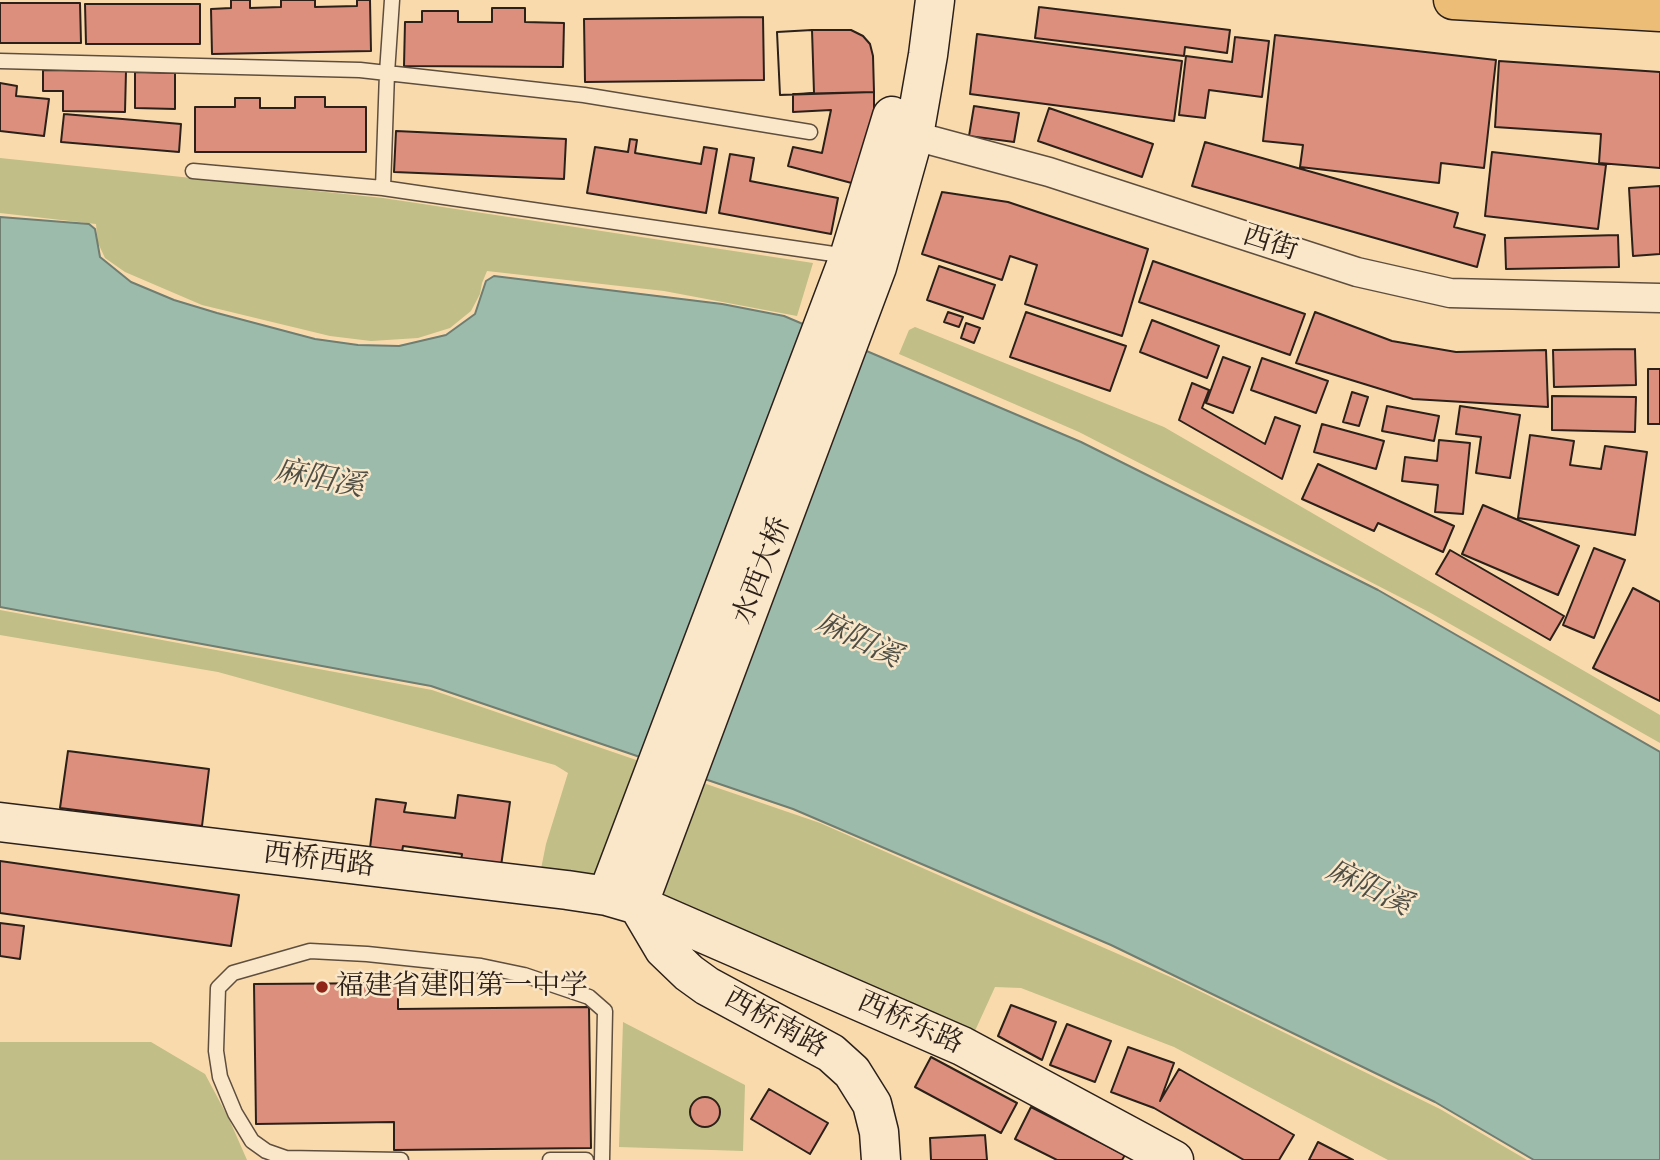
<!DOCTYPE html>
<html>
<head>
<meta charset="utf-8">
<style>
  body { margin:0 }
  canvas { display:block; background:#f8daad }
</style>
</head>
<body>
<canvas width="1660" height="1160"></canvas>
<script>
const c = document.querySelector('canvas').getContext('2d');
c.lineJoin = 'round';
function paint(path, color) { c.fillStyle = color; c.fill(path, 'evenodd'); }
const poly = rows => new Path2D(rows.map(r => 'M' + r).join(''));
function trace(path, color, width, dash) { c.strokeStyle = color; c.lineWidth = width; c.lineCap = dash ? 'butt' : 'round'; c.setLineDash(dash || []); c.stroke(path); }
function drawText(font, color, halo, rows, align = 'center') {
  c.font = font + ' "Libre Bodoni","Noto Serif SC",serif'; c.lineWidth = 5; c.setLineDash([]); c.textBaseline = 'middle'; c.strokeStyle = halo; c.fillStyle = color; for (const [text, x, y, turn = 0] of rows) {
    c.save(); c.translate(x, y); c.rotate((+turn || 0) * Math.PI / 180); c.textAlign = isNaN(turn) ? turn : align; if (halo) c.strokeText(text, 0, 0); c.fillText(text, 0, 0); c.restore();
  }
}
const green = poly([
  [0,158,383,198,813,263,797,316,664,291,487,271,482,283,480,294,471,311,450,328,418,338,371,341,330,336,202,305,125,272,105,258,98,243,96,224,0,213],
  [915,327,1164,427,1660,715,1660,743,1429,612,1079,432,899,354,909,330],
  [0,610,432,690,820,823,1175,979,1440,1109,1527,1160,1388,1160,1174,1047,1021,988,995,987,974,1033,541,869,546,844,568,773,555,765,218,672,0,635],
  [623,1022,745,1085,743,1151,619,1147],
  [0,1042,151,1042,205,1074,229,1119,247,1160,0,1160]
]);
const water = poly([
  [0,217,89,224,95,229,100,257,131,282,174,300,217,313,315,339,358,345,399,346,446,335,475,314,486,281,494,276,722,304,784,316,1081,442,1378,590,1660,752,1660,1160,1534,1160,1435,1102,1111,945,793,809,431,686,0,607,0,217]
]);
const building = poly([
  [231,0,250,0,250,8,281,7,281,0,315,0,315,7,357,6,357,0,370,0,371,51,212,54,211,9,231,8,231,0],
  [0,3,80,3,81,43,0,43,0,3],
  [85,4,200,4,200,44,86,44,85,4],
  [1039,7,1230,30,1227,53,1185,47,1184,56,1035,38,1039,7],
  [492,8,525,8,525,22,564,23,563,67,404,66,405,22,422,22,422,11,458,11,458,22,492,22,492,8],
  [763,17,764,80,585,82,584,19,763,17],
  [812,30,851,30,863,36,870,44,873,56,874,92,780,95,777,32,812,30],
  [812,30,814,93,780,95,777,32,812,30],
  [977,34,1182,61,1174,121,970,94,977,34],
  [1275,35,1496,60,1484,168,1441,163,1439,183,1300,167,1303,145,1263,141,1275,35],
  [1235,37,1269,41,1262,97,1209,90,1205,118,1179,115,1186,56,1232,62,1235,37],
  [1499,61,1660,72,1660,168,1599,163,1601,134,1495,127,1499,61],
  [43,70,126,71,125,112,63,111,63,91,43,91,43,70],
  [135,72,175,73,175,109,135,108,135,72],
  [0,83,17,86,16,96,49,99,44,136,0,131,0,83],
  [874,92,874,114,859,185,788,166,793,147,822,153,831,110,793,112,793,94,874,92],
  [295,97,325,97,325,107,366,107,366,152,195,152,195,107,235,107,235,98,260,98,260,108,295,108,295,97],
  [974,106,1019,113,1014,142,969,136,974,106],
  [1049,108,1153,144,1142,177,1038,141,1049,108],
  [64,114,181,124,179,152,61,142,64,114],
  [396,131,566,139,564,179,394,172,396,131],
  [630,139,637,140,635,153,701,164,704,147,717,149,706,213,587,193,595,147,628,152,630,139],
  [1205,142,1458,213,1454,227,1485,235,1477,267,1192,186,1205,142],
  [1492,152,1606,165,1598,229,1485,216,1492,152],
  [730,154,754,158,750,181,838,198,831,234,719,213,730,154],
  [1660,186,1660,254,1633,256,1629,188,1660,186],
  [942,192,1008,202,1148,249,1122,336,1025,304,1037,265,1010,256,1002,280,922,254,942,192],
  [1618,235,1619,267,1506,269,1505,238,1618,235],
  [1153,261,1305,314,1290,355,1139,302,1153,261],
  [939,266,995,285,983,319,927,300,939,266],
  [948,312,963,317,959,327,944,322,948,312],
  [1026,312,1126,346,1110,391,1010,357,1026,312],
  [1315,312,1392,341,1456,352,1546,350,1548,407,1413,399,1296,363,1315,312],
  [1152,320,1219,346,1207,378,1140,352,1152,320],
  [966,323,980,328,974,343,961,338,966,323],
  [1635,349,1636,385,1554,387,1553,350,1635,349],
  [1223,357,1250,367,1233,413,1206,403,1223,357],
  [1262,358,1328,381,1316,413,1251,390,1262,358],
  [1648,369,1660,369,1660,424,1648,424,1648,369],
  [1192,383,1209,390,1202,408,1265,444,1275,417,1300,426,1282,479,1179,420,1192,383],
  [1352,392,1368,397,1359,426,1343,422,1352,392],
  [1552,396,1636,397,1635,432,1552,430,1552,396],
  [1387,406,1439,416,1434,441,1382,431,1387,406],
  [1460,406,1520,415,1510,478,1476,473,1481,437,1456,434,1460,406],
  [1322,424,1384,441,1376,469,1314,452,1322,424],
  [1530,435,1574,441,1570,465,1601,469,1605,446,1647,452,1635,535,1518,518,1530,435],
  [1439,440,1470,443,1463,514,1435,512,1438,485,1402,481,1405,457,1437,461,1439,440],
  [1318,464,1454,526,1443,552,1378,523,1374,531,1302,499,1318,464],
  [1483,505,1579,546,1558,595,1462,554,1483,505],
  [1594,548,1625,560,1594,638,1563,625,1594,548],
  [1450,550,1564,616,1550,640,1436,574,1450,550],
  [1633,588,1660,602,1660,701,1593,668,1633,588],
  [68,751,209,769,202,826,60,808,68,751],
  [458,795,510,802,501,866,461,861,462,854,403,846,402,852,370,848,376,799,406,803,404,812,455,818,458,795],
  [0,861,239,895,231,946,0,913,0,861],
  [0,923,24,926,20,959,0,956,0,923],
  [398,983,398,1009,589,1007,591,1148,394,1150,394,1122,256,1124,254,984,398,983],
  [1011,1005,1056,1022,1042,1060,998,1036,1011,1005],
  [1067,1024,1111,1041,1095,1082,1050,1065,1067,1024],
  [1128,1047,1174,1063,1160,1101,1179,1069,1294,1135,1279,1160,1244,1160,1154,1108,1111,1092,1128,1047],
  [931,1057,1017,1103,1001,1133,915,1087,931,1057],
  [769,1089,828,1123,810,1154,751,1119,769,1089],
  '690 1112a15 15 0 1 1 30 0a15 15 0 1 1-30 0Z',
  [1031,1107,1125,1155,1122,1160,1057,1160,1015,1139,1031,1107],
  [985,1135,987,1160,931,1160,930,1138,985,1135],
  [1318,1142,1353,1160,1309,1160,1318,1142]
]);
const service = poly([
  [0,61,360,70,584,95,810,132],
  [193,171,383,188,847,256],
  [383,188,387,73,392,0],
  [401,1160,286,1158,266,1151,252,1141,235,1113,220,1077,216,1051,218,988,233,973,310,951,367,954,481,966,524,975,589,997,605,1011,602,1160],
  [550,1160,586,1160]
]);
const minor = poly([
  [896,131,1049,172,1357,272,1450,293,1660,298]
]);
const secondary = poly([
  [0,822,567,890,607,896,638,905,962,1046,1174,1160],
  [607,896,849,257,892,116],
  [638,905,877,267,914,135,928,55,935,0],
  [638,905,664,949,689,973,707,986,831,1053,852,1072,872,1104,879,1132,881,1160]
]);
const trunk = poly([
  [1453,0,1660,12]
]);
const markers = [
  [322,987,7,"#8f2418"]
];
const streetNames = [
  ["西街",1270,244,18],
  ["水西大桥",763,571,-69],
  ["西桥西路",319,861,7],
  ["西桥南路",775,1024,29],
  ["西桥东路",910,1024,24]
];
const poiNames = [
  ["福建省建阳第一中学",336,987]
];
const waterNames = [
  ["麻阳溪",319,480,11],
  ["麻阳溪",858,641,26],
  ["麻阳溪",1368,889,26]
];
paint(green, '#c1be87');
paint(water, '#9dbbab');
trace(water, '#707d71', 2);
paint(building, '#dc8f7d');
trace(building, '#2c2019', 2);
trace(service, '#5f4e3e', 17);
trace(minor, '#5f4e3e', 31);
trace(secondary, '#2c2019', 41);
trace(trunk, '#2c2019', 41);
trace(service, '#fae7ca', 14);
trace(minor, '#fae7ca', 28);
trace(secondary, '#fae7ca', 38);
trace(trunk, '#ecbd76', 38);
for (const [x, y, r, color] of markers) { const dot = new Path2D(); dot.arc(x, y, r, 0, 2 * Math.PI); c.fillStyle = color; c.fill(dot); trace(dot, '#fae7ca', 2.5); }
drawText('28px', '#2c2019', '#fae7ca', streetNames);
drawText('28px', '#2c2019', '#fae7ca', poiNames, 'left');
drawText('italic 30px', '#4e4e45', '#fae7ca', waterNames);
</script>
</body>
</html>
